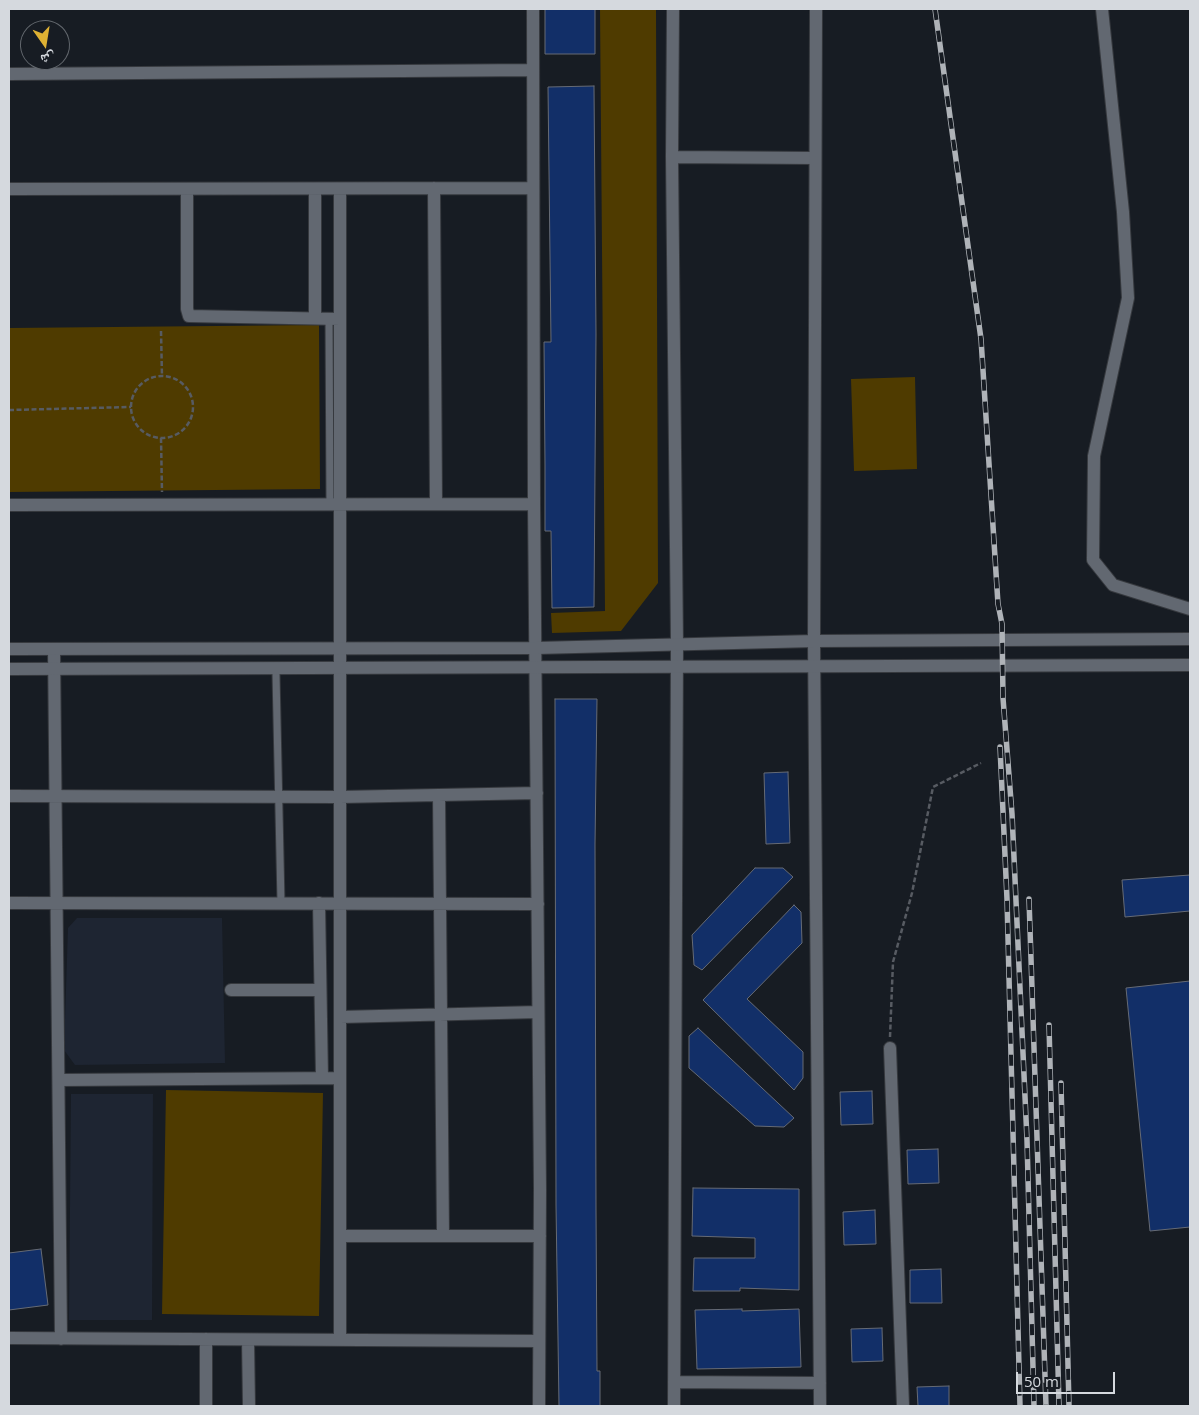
<!DOCTYPE html>
<html>
<head>
<meta charset="utf-8">
<style>
  body { margin:0 }
  #map { position:relative; width:1199px; height:1415px; overflow:hidden; background:#171c23; font-family:"Open Sans","Noto Naskh Arabic",sans-serif }
  canvas { display:block }
  .frame { position:absolute; inset:0; border:10px solid #d5d9de; pointer-events:none }
  .north { position:absolute; left:20px; top:20px; width:50px; height:50px; box-sizing:border-box; background:#171c23; border:1px solid #63686e; border-radius:50%; rotate:167deg; font-size:14px; font-weight:700; line-height:20px; text-align:center; color:#d5d9de }
  .north::after { content:''; display:block; margin:auto; width:18px; height:22px; background:#deb133; clip-path:polygon(50% 0,100% 100%,50% 72%,0 100%) }
  .scale { position:absolute; left:1016px; top:1372px; width:99px; height:22px; box-sizing:border-box; border:2px solid #d5d9de; border-top:0; padding-left:6px; font-size:15px; line-height:18px; white-space:nowrap; color:#d5d9de; -webkit-text-stroke:4px #171c23; paint-order:stroke }
</style>
</head>
<body>
<div id="map">
<canvas width="1199" height="1415"></canvas>
<div class="frame"></div>
<div class="north">ش</div>
<div class="scale">50 m</div>
</div>
<script>
const c = document.querySelector('canvas').getContext('2d');
c.lineJoin = 'round';
function paint(path, color) { c.fillStyle = color; c.fill(path, 'evenodd'); }
const poly = rows => new Path2D(rows.map(r => 'M' + r).join(''));
function trace(path, color, width, dash) { c.strokeStyle = color; c.lineWidth = width; c.lineCap = dash ? 'butt' : 'round'; c.setLineDash(dash || []); c.stroke(path); }
const built = poly([
  [77,918,222,918,225,1063,75,1065,64,1050,68,928],
  [71,1094,153,1094,152,1320,69,1320]
]);
const green = poly([
  [600,9,656,9,658,583,621,631,552,633,551,613,605,611],
  [319,325,320,489,9,492,9,328],
  [915,377,917,469,854,471,851,379],
  [166,1090,323,1093,319,1316,162,1314]
]);
const building = poly([
  [545,9,595,9,595,54,545,54,545,9],
  [594,86,596,334,594,607,552,608,551,531,545,531,545,465,544,342,551,342,548,87,594,86],
  [555,699,597,699,595,844,596,1210,597,1371,600,1371,600,1406,559,1406,556,1205,555,699],
  [788,772,790,843,766,844,764,773,788,772],
  [755,868,783,868,793,877,702,970,694,965,692,935,755,868],
  [1190,875,1190,911,1125,917,1122,880,1190,875],
  [794,905,801,912,802,943,747,999,803,1052,803,1078,794,1090,703,1000,794,905],
  [1190,981,1190,1227,1150,1231,1126,988,1190,981],
  [698,1028,794,1118,784,1127,755,1126,689,1068,689,1036,698,1028],
  [872,1091,873,1124,841,1125,840,1092,872,1091],
  [938,1149,939,1183,908,1184,907,1150,938,1149],
  [693,1188,799,1189,799,1290,740,1288,740,1291,693,1291,694,1258,755,1258,755,1238,692,1236,693,1188],
  [875,1210,876,1244,844,1245,843,1212,875,1210],
  [41,1249,48,1305,9,1310,9,1253,41,1249],
  [941,1269,942,1303,910,1303,910,1270,941,1269],
  [742,1309,742,1311,799,1309,801,1367,697,1369,695,1310,742,1309],
  [882,1328,883,1361,852,1362,851,1329,882,1328],
  [949,1386,949,1406,918,1406,917,1387,949,1386]
]);
const path = poly([
  [161,331,162,377],
  '131 407a31 31 0 1 1 62 0a31 31 0 1 1-62 0Z',
  [9,410,131,407],
  [161,438,162,492],
  [890,1037,893,962,912,893,933,787,981,763]
]);
const lane = poly([
  [329,319,330,505],
  [276,674,281,903]
]);
const street = poly([
  [533,9,534,504,540,1189,539,1406],
  [673,9,672,157,677,644,674,1406],
  [1102,9,1123,212,1128,298,1094,456,1093,560,1113,585,1190,609],
  [9,74,532,70],
  [672,157,815,158],
  [434,188,436,504],
  [9,189,533,188],
  [187,189,187,309,189,316,340,319],
  [315,189,315,318],
  [340,189,340,1340],
  [9,505,534,504],
  [814,641,820,1406],
  [54,649,61,1339],
  [439,795,443,1235],
  [9,796,340,797,537,793],
  [9,903,538,904],
  [319,903,322,1078],
  [231,990,320,990],
  [340,1017,538,1012],
  [890,1048,903,1406],
  [59,1080,340,1078],
  [340,1236,540,1236],
  [9,1338,538,1341],
  [206,1339,206,1406],
  [248,1340,249,1406],
  [674,1382,820,1383]
]);
const secondary = poly([
  [814,641,816,9],
  [9,649,536,648,814,641,1190,639],
  [9,669,1190,665]
]);
const rail = poly([
  [935,9,981,339,998,604,1002,624,1003,698,1012,814,1027,1140,1034,1406],
  [1000,747,1007,899,1020,1406],
  [1029,899,1046,1406],
  [1049,1025,1059,1406],
  [1061,1083,1069,1406]
]);
paint(built, '#1e2532');
paint(green, '#4f3b00');
paint(building, '#122f68');
trace(building, '#666b75', 1);
trace(lane, '#36393e', 9);
trace(street, '#36393e', 14);
trace(secondary, '#36393e', 14);
trace(path, '#575b62', 2.5, [5, 2.5]);
trace(lane, '#626871', 7);
trace(street, '#626871', 12);
trace(secondary, '#626871', 12);
trace(rail, '#afb3b8', 5.5);
trace(rail, '#171c23', 4, [11]);
</script>
</body>
</html>
